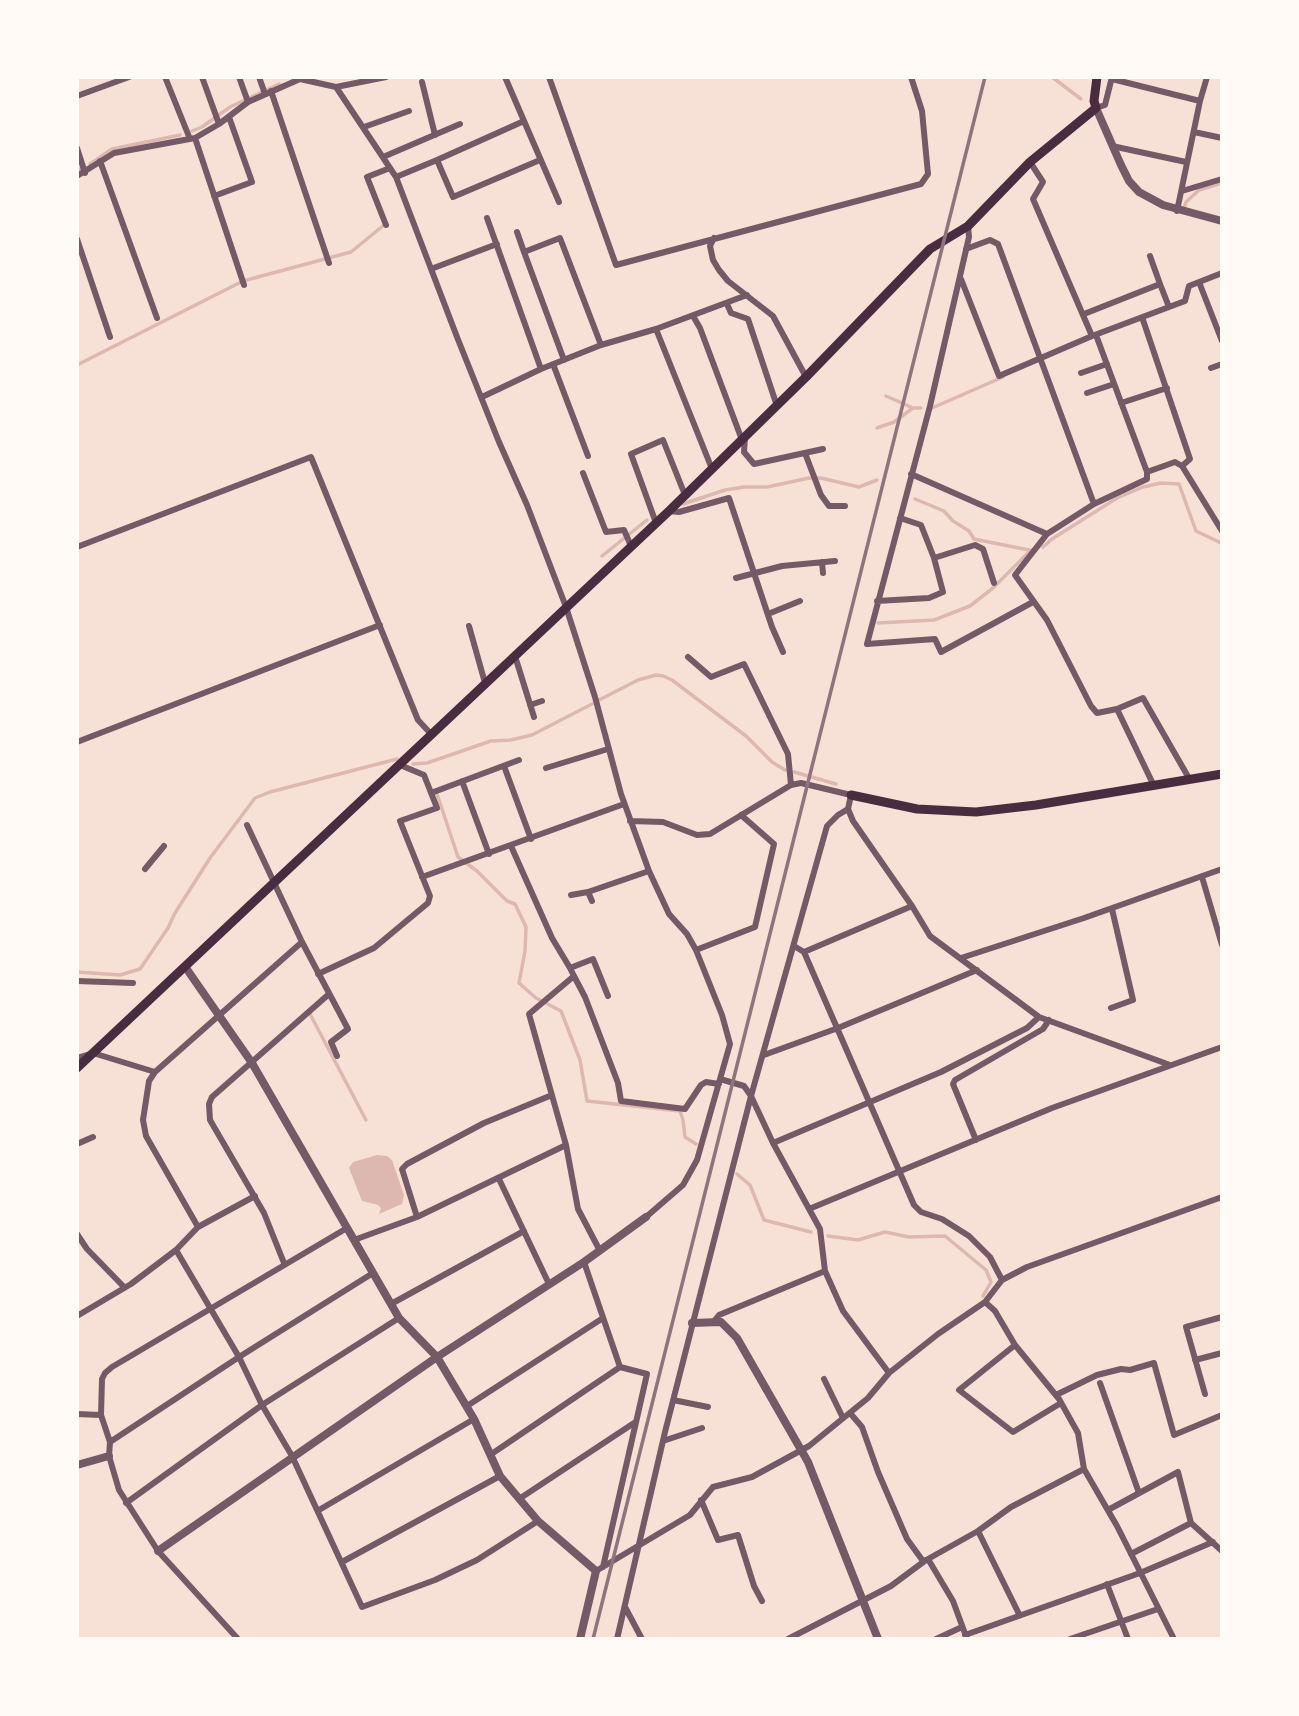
<!DOCTYPE html>
<html>
<head>
<meta charset="utf-8">
<style>
  body { margin:0 }
  #map { position:relative; width:1299px; height:1716px; overflow:hidden; background:#f7e1d7; font-family:Commissioner,sans-serif }
  canvas { display:block }
  .frame { position:absolute; inset:0; border:79px solid #fffaf5; pointer-events:none }
</style>
</head>
<body>
<div id="map">
<canvas width="1299" height="1716"></canvas>
<div class="frame"></div>
</div>
<script>
const c = document.querySelector('canvas').getContext('2d');
c.lineJoin = 'round';
function paint(path, color) { c.fillStyle = color; c.fill(path, 'evenodd'); }
const poly = rows => new Path2D(rows.map(r => 'M' + r).join(''));
function trace(path, color, width, dash) { c.strokeStyle = color; c.lineWidth = width; c.lineCap = dash ? 'butt' : 'round'; c.setLineDash(dash || []); c.stroke(path); }
const water = poly([
  [377,1155,387,1156,392,1160,404,1195,402,1204,379,1214,381,1208,378,1205,362,1201,349,1168,353,1162]
]);
const stream = poly([
  [1052,77,1081,99],
  [192,131,202,127,230,107,279,84],
  [90,164,112,149,180,135],
  [77,171,80,169],
  [1184,209,1186,202,1199,190,1222,183],
  [77,365,243,281,351,252,384,225],
  [886,396,913,408],
  [932,408,1003,377],
  [877,428,894,422,913,408,921,408],
  [915,499,944,511,953,521,969,531,974,539,1029,550],
  [683,504,725,490,744,487,767,487,809,478,821,478,859,487,877,480],
  [1043,547,1052,539,1117,498,1143,487,1161,483,1179,484,1196,531,1221,543],
  [602,556,647,520],
  [878,623,934,620,970,606,993,588,1031,550],
  [599,700,638,680,656,675,663,676,672,680,746,736,772,762,785,770],
  [413,764,427,763,491,741,511,740,532,735,592,704],
  [794,772,836,784],
  [437,794,458,857,477,871,507,901,515,904,526,927,525,951,519,983,536,998,561,1011,580,1060,587,1101,680,1111,683,1120,685,1137,696,1144],
  [77,972,120,975,140,969,168,928,175,913,210,858,255,798,270,792,397,759],
  [310,1014,366,1120],
  [737,1174,750,1185,764,1220,811,1232],
  [828,1236,858,1240,885,1232,909,1237,945,1236,986,1270,991,1282,983,1296]
]);
const minor = poly([
  [165,77,190,139],
  [202,77,219,124],
  [239,77,248,102],
  [259,77,265,94],
  [505,77,559,202],
  [549,77,616,265,921,184,928,174,922,111,911,77],
  [1112,79,1200,101],
  [422,82,435,135],
  [336,87,386,77],
  [271,91,329,263],
  [77,96,129,77],
  [1096,108,1105,105,1112,77],
  [524,121,437,160,453,197,540,160],
  [364,127,409,111],
  [1194,132,1222,138],
  [195,138,244,285],
  [1112,146,1186,162],
  [77,148,85,173],
  [383,157,460,124],
  [100,161,157,318],
  [1030,162,1043,182,1033,199,1092,336],
  [77,176,114,153,195,138,219,124,248,102,300,79,336,87,396,177,457,337,499,442,527,505,566,607,595,697,621,794,649,871,669,914,687,934,696,950,722,1015,730,1044,697,1160,683,1185,646,1217],
  [396,177,437,160],
  [1182,191,1222,179],
  [214,196,252,182,229,117],
  [1177,211,1200,101,1207,77],
  [487,218,541,369],
  [386,225,367,177,390,168],
  [968,226,969,237,930,406,867,644,935,639,941,652,1033,602],
  [517,232,524,252],
  [714,238,710,246,713,260,719,270,728,281,773,316,806,377],
  [77,239,110,337],
  [966,249,990,240,998,244,1094,504],
  [1150,256,1160,284],
  [431,269,497,244],
  [961,279,999,376,1092,336,1185,301,1189,286,1222,273],
  [1199,282,1222,341],
  [727,304,731,313,748,319,777,406],
  [1084,314,1160,284,1169,307],
  [693,316,700,328,742,440],
  [1142,317,1190,459,1182,466],
  [656,329,712,469],
  [1096,335,1147,472,1147,479,1094,504,1047,534,1015,575,1047,620,1091,706,1097,713,1117,709,1154,786],
  [564,360,524,252,560,238,601,345],
  [553,364,588,456],
  [1211,368,1222,364],
  [1081,373,1107,364],
  [1087,393,1114,384],
  [482,397,541,369,601,345,656,329,747,295],
  [1121,403,1167,388],
  [745,437,744,452,754,464,823,449],
  [805,453,821,495,829,506,845,506],
  [1147,472,1175,462,1182,466,1222,531],
  [583,473,606,532,624,530,631,546],
  [911,474,1047,534],
  [669,511,679,512,729,498,772,627,783,652],
  [900,518,921,525,934,558,975,545,983,549,994,583],
  [656,523,631,454,663,440,685,495],
  [77,547,311,457,418,720,431,734],
  [822,562,823,573],
  [736,578,782,566,835,561],
  [877,601,929,598,943,592,934,558],
  [768,614,800,601],
  [469,626,485,683],
  [515,656,534,717],
  [688,657,711,677,744,664,788,754,791,785],
  [530,705,542,701],
  [1117,709,1143,698,1190,780],
  [77,742,380,625],
  [504,766,531,839],
  [546,768,608,749],
  [462,781,489,854],
  [431,793,519,760],
  [630,821,663,822,697,835,710,834,791,785,801,783,851,795,848,809,853,821,912,906,930,936,1039,1017,1170,1065],
  [247,825,302,942,348,1029,331,1042,337,1056],
  [511,846,552,938,570,968],
  [145,869,164,846],
  [422,877,624,804],
  [1202,877,1222,945],
  [571,895,588,892],
  [592,901,588,892,649,871],
  [302,942,155,1072,149,1081,143,1120,146,1136,198,1227,176,1250,239,1357,262,1405,292,1456,362,1607,435,1580,477,1560,538,1521],
  [794,946,804,952,914,1205,921,1212,942,1219,969,1236,990,1257,1002,1280],
  [696,950,755,927,774,844,741,815],
  [804,952,912,906],
  [961,958,1084,918,1222,869],
  [318,974,374,948,428,903,430,896,400,821,437,808,424,775,400,765],
  [574,976,585,997,618,1083,621,1101,685,1109,701,1085,706,1082,719,1084],
  [77,981,133,983],
  [1111,1008,1133,1000,1112,909],
  [764,1055,838,1028,977,970],
  [77,1058,93,1053,155,1072],
  [720,1079,744,1086,751,1096,773,1143,820,1229,825,1271,843,1311,889,1373],
  [976,1140,953,1084,955,1080,1043,1029,1049,1020],
  [773,1143,941,1072,1027,1028,1039,1017],
  [77,1144,93,1137],
  [566,1145,529,1014,574,976,570,968,593,959,608,996],
  [499,1179,549,1284],
  [809,1209,1052,1108,1222,1047],
  [417,1217,402,1169,407,1164,484,1123,552,1095],
  [198,1227,255,1196],
  [77,1234,87,1249,124,1287],
  [354,1240,417,1217,566,1145,578,1209,599,1249],
  [284,1263,264,1213,210,1120,209,1104,212,1097,329,994],
  [985,1302,995,1311,1015,1345,1059,1399,1078,1433,1084,1469,1117,1526,1174,1639],
  [391,1304,524,1231],
  [77,1316,131,1284,176,1250],
  [715,1320,719,1315,825,1271],
  [1015,1345,959,1390,1013,1432,1061,1403],
  [1195,1360,1222,1353],
  [824,1379,843,1418],
  [1100,1383,1139,1493],
  [1205,1394,1186,1327,1222,1317],
  [1056,1395,1097,1375,1121,1369,1130,1370,1154,1363,1174,1435,1222,1415],
  [673,1400,708,1407],
  [467,1406,603,1318],
  [850,1413,862,1427,878,1472,907,1539,923,1561],
  [77,1414,101,1415],
  [663,1441,702,1428],
  [110,1442,239,1357,373,1273],
  [490,1455,620,1367,584,1262],
  [519,1499,634,1423],
  [701,1500,718,1540,738,1535,754,1586,762,1601],
  [126,1503,262,1405,399,1318],
  [319,1510,474,1419],
  [1108,1510,1178,1472,1191,1523,1222,1551],
  [978,1531,1019,1614],
  [1131,1554,1191,1523],
  [342,1562,500,1476],
  [603,1567,647,1374,620,1367],
  [596,1571,690,1515,713,1487,752,1477,809,1446,868,1398,889,1373,938,1334,985,1302,1002,1280,1027,1267,1222,1197],
  [1107,1584,1128,1639],
  [625,1607,642,1639],
  [965,1635,1140,1573,1213,1542],
  [238,1639,158,1551,119,1490,109,1456,110,1442,101,1415,102,1379,105,1373,112,1367,347,1228],
  [617,1639,665,1432,751,1096,827,826,838,815,848,809],
  [788,1639,891,1586,926,1560],
  [936,1639,962,1627],
  [967,1639,953,1601,928,1559,978,1531,1011,1507,1084,1469],
  [1070,1639,1158,1609]
]);
const tertiary = poly([
  [1096,108,1121,165,1129,181,1139,192,1163,205,1222,221],
  [186,968,252,1063,399,1318,437,1357,474,1419,500,1476,538,1521,596,1571,580,1639],
  [692,1323,721,1322,737,1338,808,1462,878,1639],
  [77,1465,109,1456],
  [158,1551,437,1357,584,1262,646,1217]
]);
const secondary = poly([
  [851,795,917,809,976,812,1036,805,1222,774],
  [77,1068,669,511,806,377,930,249,968,226,1030,162,1096,108,1094,101,1097,77]
]);
const rail = poly([
  [593,1639,985,77]
]);
paint(water, '#dcb8b0');
trace(stream, '#dcb8b0', 3.5);
trace(minor, '#755966', 6);
trace(tertiary, '#755966', 8);
trace(secondary, '#4a2c40', 9);
trace(rail, '#8f747c', 3.5);
</script>
</body>
</html>
